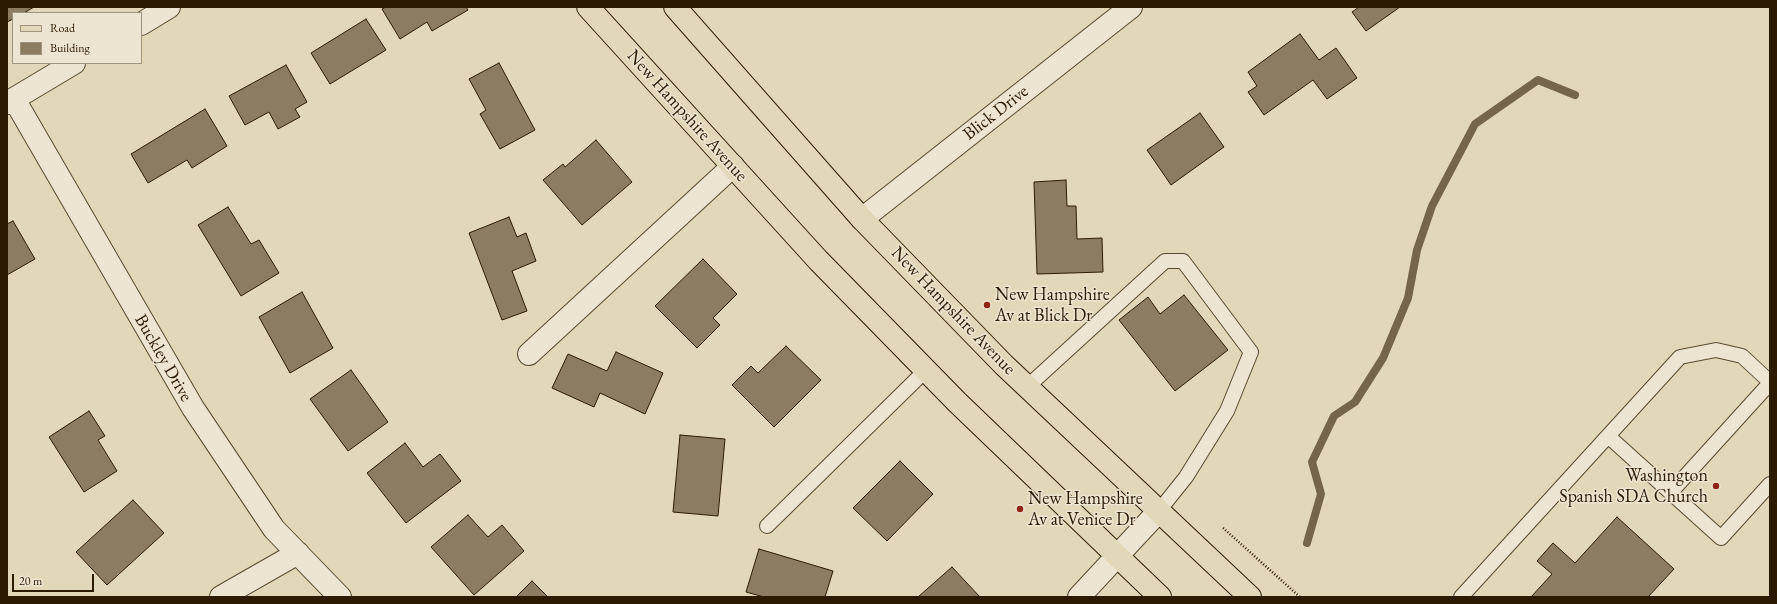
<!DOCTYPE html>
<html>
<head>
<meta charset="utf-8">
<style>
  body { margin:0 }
  #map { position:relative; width:1777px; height:604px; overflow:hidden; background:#e3d7b9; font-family:"EB Garamond",serif }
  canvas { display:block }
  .frame { position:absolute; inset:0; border:8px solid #2d1a02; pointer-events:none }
  .legend { position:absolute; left:12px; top:12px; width:130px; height:52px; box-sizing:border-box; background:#ede5d2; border:1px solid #a0947f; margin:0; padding:5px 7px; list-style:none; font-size:12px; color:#2d1a02 }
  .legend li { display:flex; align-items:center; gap:8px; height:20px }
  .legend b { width:20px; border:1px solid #a0947f }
  .scale { position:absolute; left:12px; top:574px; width:82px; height:18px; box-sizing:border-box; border:2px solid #2d1a02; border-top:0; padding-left:5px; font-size:12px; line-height:14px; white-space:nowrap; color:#2d1a02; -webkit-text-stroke:3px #ede5d2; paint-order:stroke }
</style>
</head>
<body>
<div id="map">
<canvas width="1777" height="604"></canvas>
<div class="frame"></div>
<ul class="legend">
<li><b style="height:5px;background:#e3d7b9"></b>Road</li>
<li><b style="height:11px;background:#8c7c61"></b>Building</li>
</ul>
<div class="scale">20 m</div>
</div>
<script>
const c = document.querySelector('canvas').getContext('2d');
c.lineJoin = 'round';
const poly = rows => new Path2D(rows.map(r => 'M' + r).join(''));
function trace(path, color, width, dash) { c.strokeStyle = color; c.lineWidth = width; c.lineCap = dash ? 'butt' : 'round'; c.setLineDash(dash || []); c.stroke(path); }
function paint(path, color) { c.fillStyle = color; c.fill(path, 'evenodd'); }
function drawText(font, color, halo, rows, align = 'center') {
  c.font = font + ' "EB Garamond",serif'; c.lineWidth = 3; c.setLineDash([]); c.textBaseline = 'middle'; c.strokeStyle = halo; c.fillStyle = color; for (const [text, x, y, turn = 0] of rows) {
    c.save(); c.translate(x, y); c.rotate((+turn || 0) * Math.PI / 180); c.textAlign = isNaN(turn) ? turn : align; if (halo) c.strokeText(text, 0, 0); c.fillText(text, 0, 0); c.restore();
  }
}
const stream = poly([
  [1307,543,1321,494,1312,462,1334,416,1355,402,1383,358,1408,298,1417,250,1432,206,1475,124,1538,80,1575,95]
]);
const building = poly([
  [7,7,34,7,24,13,13,13,13,19,7,22,7,7],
  [386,7,466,7,468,10,432,31,427,22,400,39,382,9,386,7],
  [1359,7,1400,7,1366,31,1352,12,1359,7],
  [366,19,386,50,330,84,311,53,366,19],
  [1300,34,1319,60,1336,48,1357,78,1327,99,1313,80,1264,115,1248,92,1257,86,1248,72,1300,34],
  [499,63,535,130,500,149,480,114,486,110,469,79,499,63],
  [286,65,307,102,295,109,300,117,278,129,269,112,245,125,229,96,286,65],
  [205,109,227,146,192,168,187,160,148,183,131,154,205,109],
  [1200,113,1224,147,1171,185,1147,150,1200,113],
  [596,140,632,182,582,225,543,180,563,164,565,167,596,140],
  [1066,180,1067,206,1076,206,1077,239,1102,238,1103,272,1037,274,1034,182,1066,180],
  [228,207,251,244,259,240,279,273,241,296,198,225,228,207],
  [509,217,517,237,526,233,536,261,512,271,527,311,502,320,469,233,509,217],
  [13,221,35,259,7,275,7,224,13,221],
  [703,259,737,294,713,318,720,325,697,348,655,306,703,259],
  [302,292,333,348,290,373,259,317,302,292],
  [1184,295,1228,350,1175,391,1119,320,1148,297,1160,314,1184,295],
  [786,346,821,380,774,427,732,385,751,366,758,373,786,346],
  [616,352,663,373,645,414,600,393,594,407,552,388,568,354,607,371,616,352],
  [351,370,388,422,348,451,310,399,351,370],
  [89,411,105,436,98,440,117,471,84,492,49,437,89,411],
  [680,435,725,439,718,516,673,512,680,435],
  [405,443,423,467,440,454,461,481,406,523,367,473,405,443],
  [900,461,933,494,887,541,853,508,900,461],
  [133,500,164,533,107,585,76,552,133,500],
  [468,515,488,537,502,525,524,551,474,595,431,547,468,515],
  [1617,517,1674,569,1648,597,1531,597,1552,574,1537,561,1553,543,1575,563,1617,517],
  [759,549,833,571,825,597,764,597,746,592,759,549],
  [952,567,980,597,918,597,952,567],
  [532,581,548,597,516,597,532,581]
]);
const path = poly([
  [1223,528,1300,597]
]);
const lane = poly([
  [1027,387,1165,261,1183,261,1251,352,1227,411,1186,477,1158,512],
  [1608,436,1721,538,1770,484],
  [1671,492,1770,383],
  [767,526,926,370],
  [1461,597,1680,357,1716,350,1742,356,1770,382]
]);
const street = poly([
  [141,24,169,7],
  [14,99,193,408,274,529,340,597],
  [7,103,74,63],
  [862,219,1131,7],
  [529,354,733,166],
  [221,597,298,553],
  [1079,597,1158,512]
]);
const primary = poly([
  [588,7,818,260,957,402,1160,597],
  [675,7,862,219,1004,365,1250,597]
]);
const markers = [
  [987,305,4,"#8f2418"],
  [1716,486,4,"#8f2418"],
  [1020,509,4,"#8f2418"]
];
const streetNames = [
  ["Blick Drive",996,113,-38],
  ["New Hampshire Avenue",687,116,48],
  ["New Hampshire Avenue",953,311,46],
  ["Buckley Drive",163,358,60]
];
const poiNames = [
  ["New Hampshire",995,295],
  ["Av at Blick Dr",995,316],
  ["Washington",1708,476,"right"],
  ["Spanish SDA Church",1708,497,"right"],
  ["New Hampshire",1028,499],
  ["Av at Venice Dr",1028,520]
];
trace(stream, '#75654b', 8);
paint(building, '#8c7c61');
trace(building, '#2d1a02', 1);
trace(lane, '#5a4930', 16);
trace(street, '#5a4930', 24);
trace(primary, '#2d1a02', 24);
trace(path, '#2d1a02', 2.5, [1, 2]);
trace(lane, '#ede5d2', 14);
trace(street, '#ede5d2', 22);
trace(primary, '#e3d7b9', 22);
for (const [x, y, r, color] of markers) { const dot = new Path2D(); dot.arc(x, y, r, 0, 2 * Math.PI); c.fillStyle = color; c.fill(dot); trace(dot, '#ede5d2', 1.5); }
drawText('18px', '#2d1a02', '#ede5d2', streetNames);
drawText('18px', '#2d1a02', '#ede5d2', poiNames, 'left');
</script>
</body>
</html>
